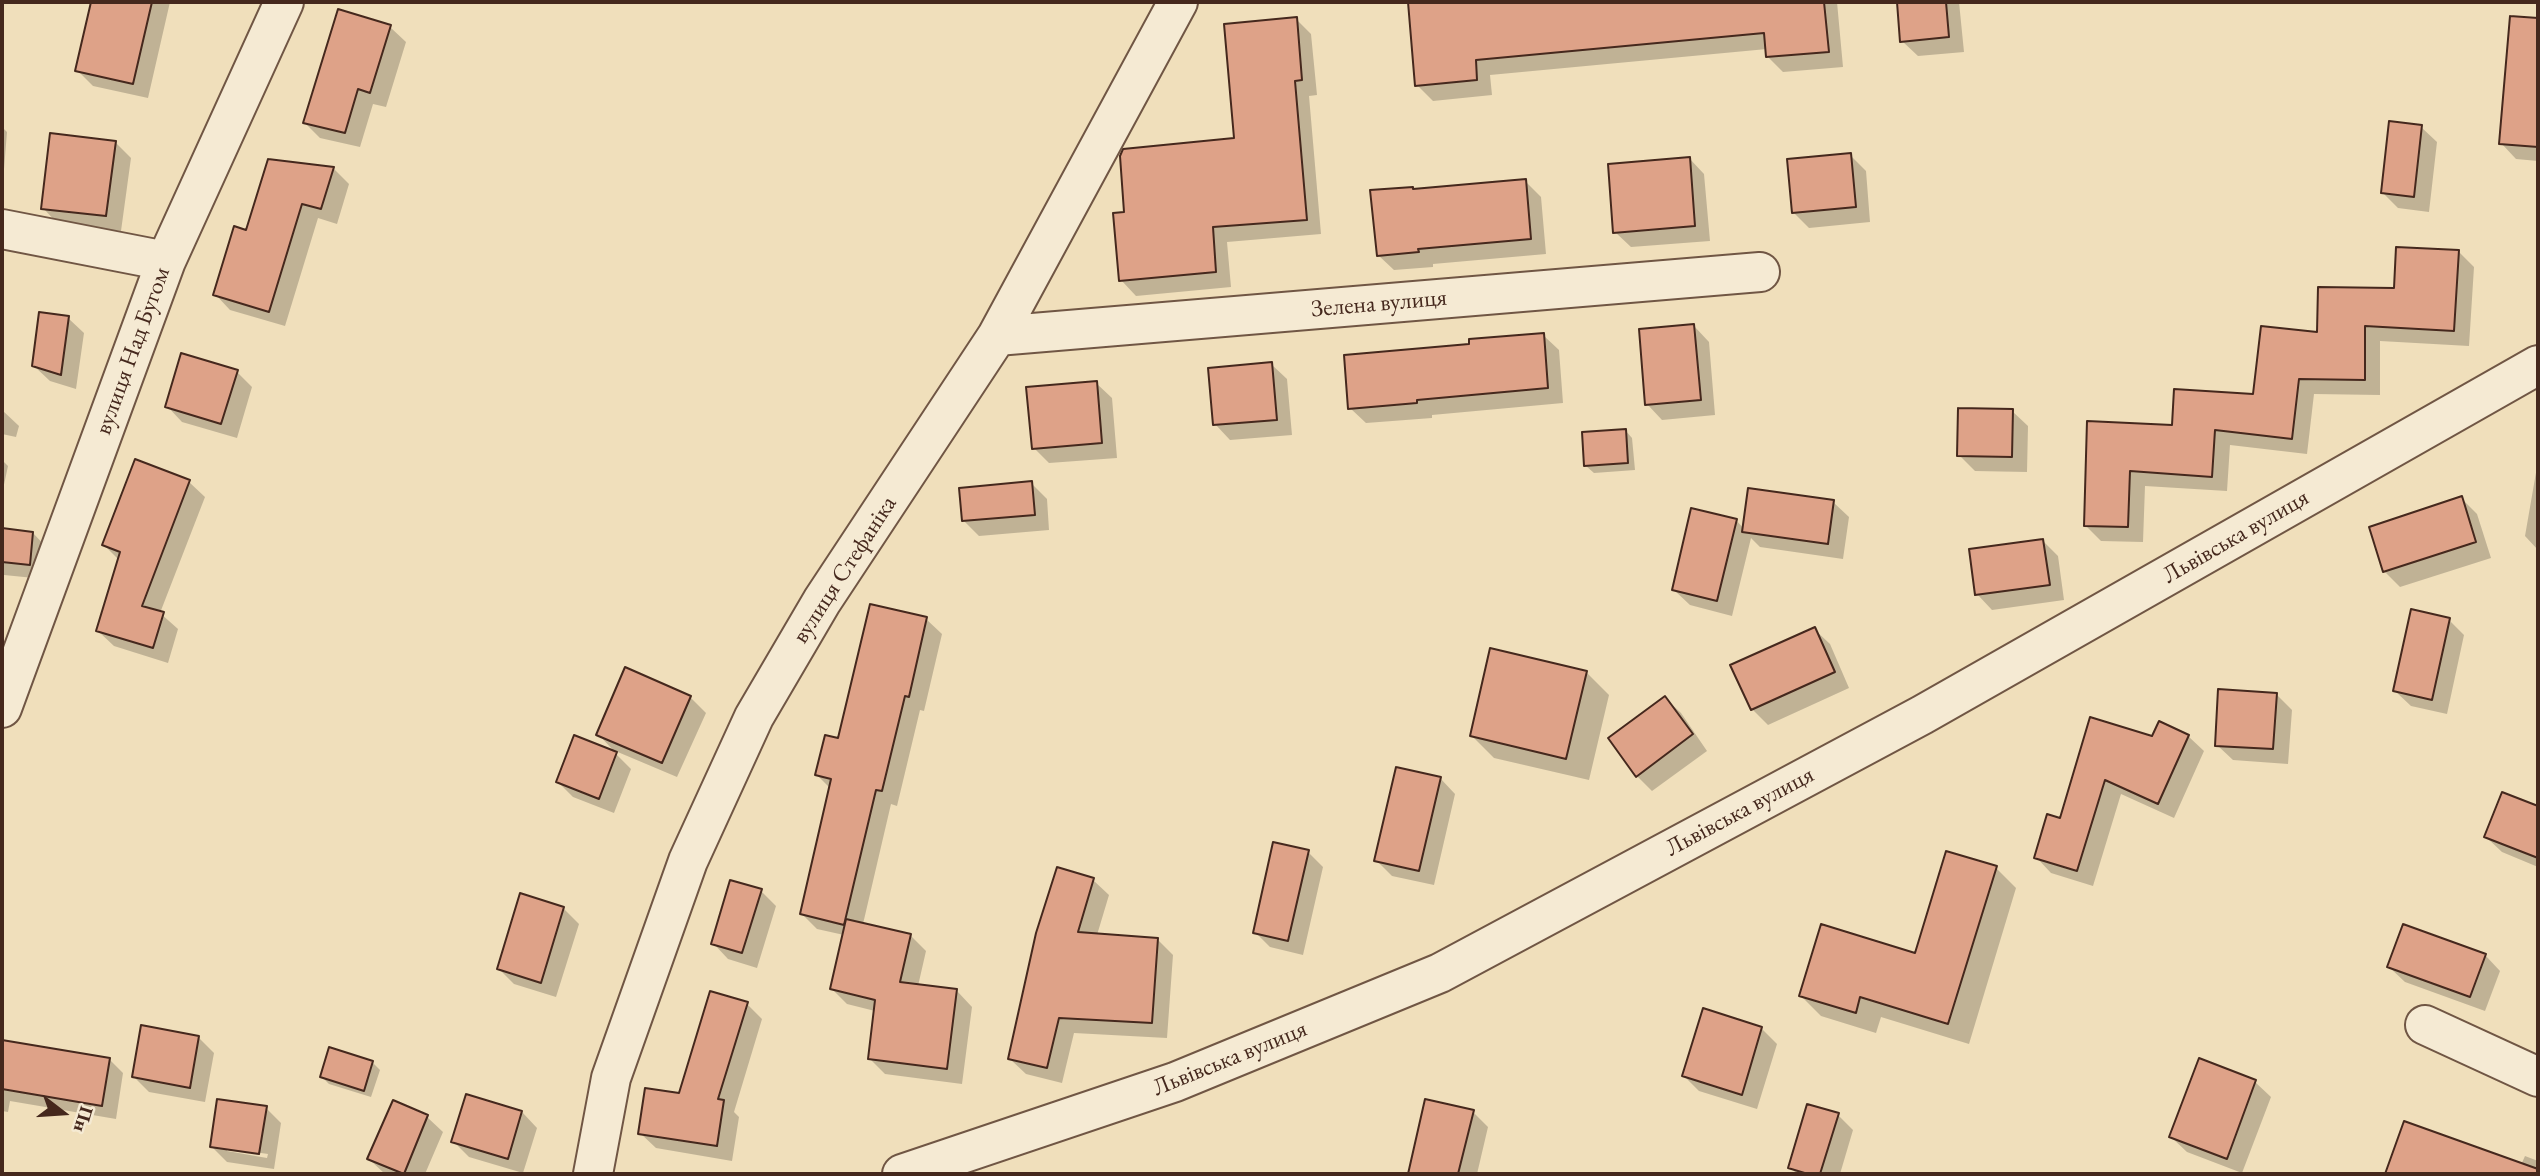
<!DOCTYPE html>
<html>
<head>
<meta charset="utf-8">
<style>
  body { margin:0 }
  #map { position:relative; width:2540px; height:1176px; overflow:hidden; background:#f0dfbb; font-family:"EB Garamond",serif }
  canvas { display:block }
  .frame { position:absolute; inset:0; border:4px solid #45281d; pointer-events:none }
  .north { position:absolute; left:28px; top:1078px; width:70px; height:70px; -webkit-text-stroke:5px #f5ead3; paint-order:stroke; rotate:107deg; font-size:19px; font-weight:700; line-height:28px; text-align:center; color:#45281d }
  .north::after { content:''; display:block; margin:auto; width:24px; height:32px; background:#45281d; clip-path:polygon(50% 0,100% 100%,50% 72%,0 100%) }
</style>
</head>
<body>
<div id="map">
<canvas width="2540" height="1176"></canvas>
<div class="frame"></div>
<div class="north">Пн</div>
</div>
<script>
const c = document.querySelector('canvas').getContext('2d');
c.lineJoin = 'round';
function paint(path, color) { c.fillStyle = color; c.fill(path, 'evenodd'); }
const poly = rows => new Path2D(rows.map(r => 'M' + r).join(''));
function trace(path, color, width, dash) { c.strokeStyle = color; c.lineWidth = width; c.lineCap = dash ? 'butt' : 'round'; c.setLineDash(dash || []); c.stroke(path); }
function drawText(font, color, halo, rows, align = 'center') {
  c.font = font + ' "EB Garamond",serif'; c.lineWidth = 5; c.setLineDash([]); c.textBaseline = 'middle'; c.strokeStyle = halo; c.fillStyle = color; for (const [text, x, y, turn = 0] of rows) {
    c.save(); c.translate(x, y); c.rotate((+turn || 0) * Math.PI / 180); c.textAlign = isNaN(turn) ? turn : align; if (halo) c.strokeText(text, 0, 0); c.fillText(text, 0, 0); c.restore();
  }
}
const shadow = poly([
  [93,2,170,2,148,98,93,86,77,70],
  [1430,2,1837,2,1843,67,1783,72,1768,57,1767,49,1490,75,1492,95,1433,101,1417,85,1410,4],
  [1899,2,1959,2,1964,52,1918,56,1902,41],
  [2511,18,2538,20,2538,161,2516,159,2501,143],
  [1296,19,1311,34,1317,95,1309,96,1321,234,1227,242,1231,287,1136,296,1121,280,1126,214,1236,140],
  [390,27,406,42,386,107,373,104,360,147,320,138,305,123],
  [2,127,7,132,2,194],
  [2421,127,2437,142,2429,212,2398,208,2383,193],
  [115,142,131,158,121,231,58,224,43,208],
  [1850,155,1866,171,1870,222,1809,228,1793,212],
  [1689,158,1704,174,1710,241,1631,247,1615,232],
  [333,168,349,184,337,224,318,218,285,326,230,310,215,294,247,232],
  [1525,181,1541,197,1546,254,1433,264,1433,267,1394,270,1378,255,1414,191],
  [2459,252,2474,267,2469,346,2380,341,2380,395,2314,394,2307,454,2230,445,2227,491,2145,486,2143,542,2101,541,2085,525,2089,423,2173,427,2255,396,2319,334],
  [68,318,84,333,76,389,50,381,34,366],
  [1694,326,1709,342,1715,415,1662,420,1647,404],
  [1543,335,1559,350,1563,403,1432,415,1432,418,1366,423,1350,408,1471,345],
  [1271,364,1287,379,1292,435,1230,440,1215,424],
  [237,372,252,387,237,438,182,422,167,406],
  [1096,383,1112,398,1117,458,1049,463,1034,448],
  [2,410,19,426,16,437,2,434],
  [2012,411,2028,426,2027,472,1975,471,1959,455],
  [1625,430,1632,438,1635,470,1594,473,1586,466],
  [2,460,8,466,2,494],
  [136,461,189,482,205,497,160,613,178,629,168,663,114,646,98,631,120,561,104,545],
  [2538,461,2538,550,2525,536],
  [1031,483,1047,499,1049,530,979,536,964,521],
  [2461,498,2477,514,2491,558,2400,587,2384,571],
  [1833,502,1849,517,1843,559,1760,547,1751,538,1732,616,1690,605,1674,590,1736,520,1744,529],
  [2,530,33,533,47,548,44,579,4,575,2,583],
  [2043,541,2058,556,2064,600,1992,610,1977,594],
  [926,619,942,634,924,711,920,710,897,806,891,804,863,924,910,935,926,951,918,986,957,991,972,1007,962,1084,885,1074,869,1058,875,1011,847,1004,832,989,844,935,817,929,802,914,831,789,817,775],
  [2449,620,2464,635,2447,714,2411,706,2395,691],
  [1814,629,1830,644,1849,688,1768,725,1752,709],
  [1586,672,1609,695,1589,780,1494,758,1472,736],
  [2276,694,2292,710,2288,764,2233,760,2217,745],
  [690,697,706,713,677,777,613,750,598,734],
  [1665,698,1681,713,1707,751,1652,791,1637,776],
  [2091,720,2153,738,2188,736,2204,751,2174,818,2121,794,2093,886,2051,873,2036,857,2061,820],
  [616,754,631,769,614,813,573,797,558,782],
  [1440,778,1455,794,1434,885,1392,876,1376,860],
  [2503,794,2538,808,2538,867,2502,852,2486,837],
  [1308,852,1323,867,1303,955,1270,947,1255,932],
  [1996,868,2016,888,1969,1044,1881,1017,1876,1033,1821,1016,1801,996,1916,955],
  [1093,880,1109,895,1097,935,1157,939,1173,955,1167,1038,1074,1033,1062,1083,1026,1074,1010,1059],
  [761,891,776,906,757,968,728,959,713,943],
  [563,908,579,924,556,997,514,984,499,969],
  [2485,955,2500,971,2485,1011,2405,982,2389,967],
  [747,1004,762,1019,734,1112,739,1117,732,1161,656,1148,640,1133,680,1095],
  [1761,1028,1777,1044,1757,1109,1699,1091,1684,1076],
  [198,1037,214,1053,205,1102,149,1092,133,1076],
  [2,1042,109,1059,123,1073,116,1119,10,1101,8,1112,2,1111],
  [2200,1061,2255,1082,2271,1097,2242,1173,2187,1152,2171,1137],
  [372,1062,380,1070,371,1097,329,1084,322,1077],
  [1427,1101,1473,1112,1488,1127,1477,1174,1410,1174],
  [394,1102,427,1117,443,1132,425,1174,385,1174,369,1159],
  [266,1108,281,1123,274,1169,227,1162,211,1146],
  [227,1148,268,1154,267,1158,227,1151],
  [522,1112,537,1128,523,1173,469,1157,453,1141],
  [1838,1115,1853,1130,1840,1174,1797,1174,1790,1167],
  [2405,1124,2521,1165,2525,1156,2538,1161,2538,1174,2387,1174]
]);
const building = poly([
  [91,2,152,2,133,84,75,71,91,2],
  [1408,2,1824,2,1829,52,1766,57,1764,33,1476,60,1477,80,1415,86,1408,2],
  [1897,2,1946,2,1949,37,1900,42,1897,2],
  [338,9,391,25,370,93,358,89,345,133,303,123,338,9],
  [2510,16,2538,18,2538,147,2499,144,2510,16],
  [1297,17,1302,80,1295,81,1307,220,1213,227,1216,272,1119,281,1113,213,1124,212,1120,156,1123,149,1234,138,1224,24,1297,17],
  [2389,121,2422,125,2414,197,2381,193,2389,121],
  [50,133,116,141,106,216,41,209,50,133],
  [1851,153,1856,207,1792,213,1787,159,1851,153],
  [1690,157,1695,226,1613,233,1608,164,1690,157],
  [268,159,334,167,321,209,302,204,269,312,213,295,234,226,246,230,268,159],
  [1526,179,1531,239,1418,249,1419,252,1377,256,1370,190,1413,187,1413,189,1526,179],
  [2396,247,2459,250,2454,331,2365,326,2365,380,2299,379,2292,439,2215,430,2212,477,2130,471,2128,527,2084,526,2087,421,2172,425,2174,389,2253,394,2261,326,2317,332,2318,287,2394,288,2396,247],
  [39,312,69,316,61,375,32,366,39,312],
  [1694,324,1701,400,1645,405,1639,329,1694,324],
  [1544,333,1548,388,1417,400,1417,403,1348,409,1344,355,1469,344,1469,339,1544,333],
  [181,353,238,370,221,424,165,407,181,353],
  [1272,362,1277,420,1213,425,1208,368,1272,362],
  [1097,381,1102,443,1032,449,1026,387,1097,381],
  [1958,408,2013,409,2012,457,1957,456,1958,408],
  [1626,429,1628,463,1584,466,1582,432,1626,429],
  [135,459,190,480,142,606,164,612,153,648,96,631,120,552,102,545,135,459],
  [1032,481,1035,515,962,521,959,488,1032,481],
  [1748,488,1834,500,1828,544,1742,532,1748,488],
  [2462,496,2476,542,2383,572,2369,527,2462,496],
  [1691,508,1737,519,1717,601,1672,590,1691,508],
  [2,528,33,532,30,565,2,562,2,528],
  [2043,539,2050,585,1975,595,1969,549,2043,539],
  [870,604,927,617,909,697,905,696,882,791,876,790,844,925,800,914,831,779,815,775,825,735,838,738,870,604],
  [2411,609,2450,618,2432,700,2393,691,2411,609],
  [1815,627,1835,672,1751,710,1730,665,1815,627],
  [1490,648,1587,671,1566,759,1470,736,1490,648],
  [625,667,691,696,662,763,596,735,625,667],
  [2218,689,2277,693,2273,749,2215,746,2218,689],
  [1665,696,1693,734,1636,777,1608,738,1665,696],
  [2090,717,2152,736,2159,721,2189,735,2158,804,2105,780,2077,871,2034,858,2047,814,2060,818,2090,717],
  [574,735,617,752,599,799,556,782,574,735],
  [1396,767,1441,777,1419,871,1374,861,1396,767],
  [2502,792,2538,806,2538,858,2484,837,2502,792],
  [1273,842,1309,850,1288,941,1253,933,1273,842],
  [1946,851,1997,866,1948,1024,1860,997,1856,1013,1799,996,1821,924,1915,953,1946,851],
  [1057,867,1094,878,1078,932,1158,938,1152,1023,1059,1018,1047,1068,1008,1059,1036,933,1057,867],
  [730,880,762,889,742,953,711,944,730,880],
  [520,893,564,907,541,983,497,969,520,893],
  [846,919,911,934,900,982,957,989,947,1069,868,1059,875,1000,830,989,846,919],
  [2403,924,2486,954,2470,997,2387,967,2403,924],
  [710,991,748,1002,718,1099,724,1100,717,1146,638,1134,645,1088,679,1093,710,991],
  [1703,1008,1762,1027,1742,1095,1682,1076,1703,1008],
  [141,1025,199,1036,190,1088,132,1077,141,1025],
  [2,1040,110,1058,102,1106,2,1089,2,1040],
  [329,1047,373,1061,364,1091,320,1077,329,1047],
  [2199,1058,2256,1080,2227,1159,2169,1137,2199,1058],
  [466,1094,522,1111,508,1159,451,1142,466,1094],
  [217,1099,267,1106,259,1154,210,1147,217,1099],
  [1425,1099,1474,1110,1458,1174,1408,1174,1425,1099],
  [393,1100,428,1115,404,1174,367,1159,393,1100],
  [1807,1104,1839,1113,1820,1174,1808,1174,1788,1168,1807,1104],
  [2404,1121,2538,1169,2538,1174,2385,1174,2404,1121]
]);
const minor = poly([
  [2,229,166,261],
  [997,336,1760,272],
  [2,708,166,261,284,2],
  [2425,1025,2538,1077],
  [593,1174,611,1078,688,861,754,717,822,601,997,336,1178,2]
]);
const tertiary = poly([
  [902,1174,1175,1082,1440,973,1922,715,2538,365]
]);
const streetNames = [
  ["Зелена вулиця",1379,304,-5],
  ["вулиця Над Бугом",133,351,-70],
  ["Львівська вулиця",2236,537,-30],
  ["вулиця Стефаніка",845,570,-57],
  ["Львівська вулиця",1740,812,-28],
  ["Львівська вулиця",1230,1059,-22]
];
paint(shadow, '#0003');
paint(building, '#dea288');
trace(building, '#45281d', 2);
trace(minor, '#705644', 42);
trace(tertiary, '#705644', 42);
trace(minor, '#f5ead3', 38);
trace(tertiary, '#f5ead3', 38);
drawText('24px', '#45281d', '#f5ead3', streetNames);
</script>
</body>
</html>
